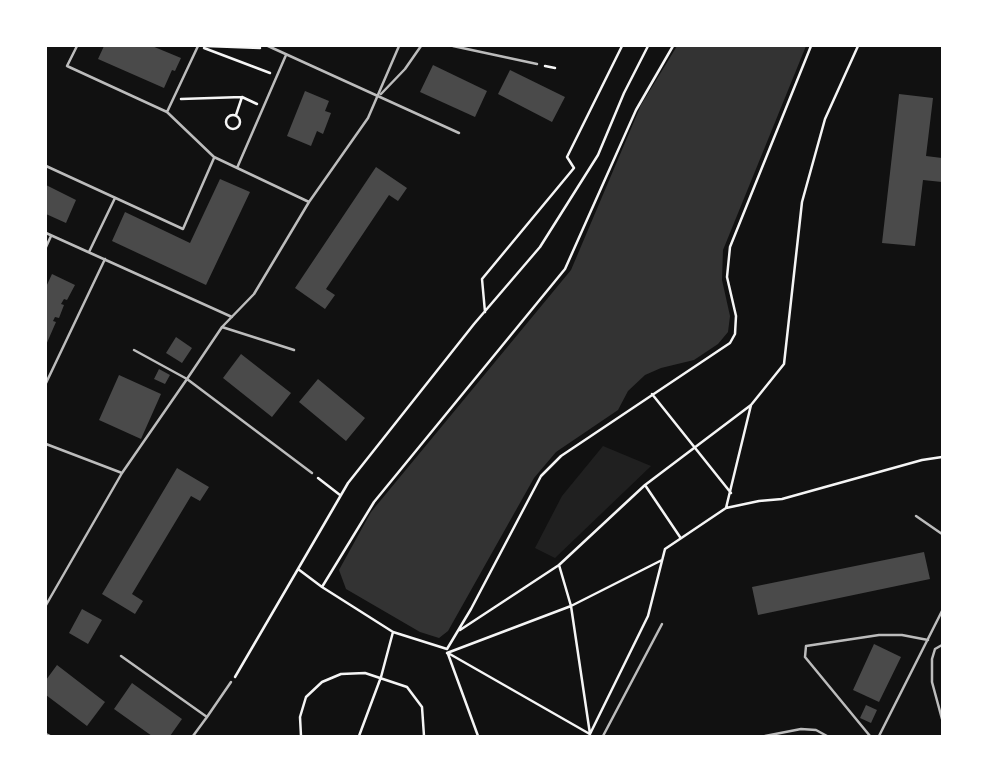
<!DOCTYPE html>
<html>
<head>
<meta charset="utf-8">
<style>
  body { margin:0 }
  #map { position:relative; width:988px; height:782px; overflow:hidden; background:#111; font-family:"Alegreya Sans",sans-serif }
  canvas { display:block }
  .frame { position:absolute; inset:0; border:47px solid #fff; pointer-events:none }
</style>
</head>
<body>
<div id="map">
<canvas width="988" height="782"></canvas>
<div class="frame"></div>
</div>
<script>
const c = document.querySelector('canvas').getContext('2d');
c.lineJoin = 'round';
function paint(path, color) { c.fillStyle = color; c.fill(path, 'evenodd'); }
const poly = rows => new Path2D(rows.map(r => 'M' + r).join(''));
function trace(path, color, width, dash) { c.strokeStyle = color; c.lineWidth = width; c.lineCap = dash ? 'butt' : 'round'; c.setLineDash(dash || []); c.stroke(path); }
const green = poly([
  [603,446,651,466,555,558,535,548,562,496]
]);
const water = poly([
  [677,46,806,46,723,250,722,280,730,316,728,332,718,344,694,360,661,368,645,375,628,391,618,410,556,452,534,478,448,631,439,638,420,632,346,589,339,570,371,512,571,270,641,105]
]);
const building = poly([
  [104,46,152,46,181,58,175,71,172,70,164,88,98,59],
  [433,65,487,91,475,117,420,92],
  [510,70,565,97,552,122,498,94],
  [305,91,329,101,325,111,331,113,323,134,317,131,311,146,287,136],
  [899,94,933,98,926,156,942,158,942,182,923,180,915,246,882,243],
  [376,167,407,188,398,201,389,195,326,289,335,295,325,309,295,288],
  [220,179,250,192,206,285,112,241,125,212,190,243],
  [46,185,76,200,66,223,46,214],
  [52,274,75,285,67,300,64,299,61,304,64,305,59,318,55,317,53,321,56,322,46,345,46,287],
  [176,337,192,348,182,363,166,353],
  [241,354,291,393,272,417,223,378],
  [159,369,170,375,165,384,154,379],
  [119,375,161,394,141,439,99,420],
  [318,379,365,418,346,441,299,402],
  [177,468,209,487,200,501,191,496,132,594,143,601,135,614,102,594],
  [924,552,930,579,758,615,752,587],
  [82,609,102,620,88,644,69,633],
  [874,644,901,657,879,702,853,690],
  [57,665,105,702,87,726,46,695,46,680],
  [132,683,182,719,170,736,152,736,114,709],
  [866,705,877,710,871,723,860,718]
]);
const path = poly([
  [207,46,260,48],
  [204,48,270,73],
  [545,66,555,68],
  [181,99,242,97,257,104],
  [236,115,242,97],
  '226 122a7 7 0 1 1 14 0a7 7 0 1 1-14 0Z',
  [485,312,482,279,574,168,567,157,622,46],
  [652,394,731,493],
  [318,478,340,495],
  [645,485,680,537],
  [726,508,759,501,782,499,922,460,942,457],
  [322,587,298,569,348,483,474,324,540,247,598,155,624,93,648,46],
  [460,630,559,565],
  [393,632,447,649,471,609,541,476,561,456,730,343,735,334,736,316,727,277,730,247,811,46],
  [447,653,571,606,559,565,645,485,751,405],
  [448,653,588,733],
  [448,654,478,736],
  [235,677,298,569],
  [590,734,571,606,662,560],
  [301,736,300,717,306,697,322,682,341,674,365,673,407,687,422,707,424,736],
  [359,736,381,677,393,632,322,587,374,502,565,269,636,110,673,46],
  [589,736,648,616,665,549,726,508,751,405,784,364,802,202,825,119,858,46]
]);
const service = poly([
  [77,46,67,66,167,112,214,157,309,202],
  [268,46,459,133],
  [453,46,537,64],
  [381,94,405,69,421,46],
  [167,112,198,46],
  [46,166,183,229,214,158],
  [237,168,286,55],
  [46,233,232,317],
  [46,247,51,236],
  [89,252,115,198],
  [222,327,294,350],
  [134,350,187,379,222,327,254,294,309,202,368,118,399,46],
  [46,383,105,259],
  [46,444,122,473],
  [916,516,942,534],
  [46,605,122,473,187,379,312,473],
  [942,645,935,649,932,659,932,682,942,719],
  [121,656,207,717,193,736],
  [207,717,231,682],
  [46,734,50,736],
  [603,736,662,624],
  [765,736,801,729,816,730,827,736],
  [870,736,805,657,806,646,879,635,902,635,928,640],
  [879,736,942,611]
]);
paint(green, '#202020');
paint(water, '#333');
paint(building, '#4a4a4a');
trace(path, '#f5f5f5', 2.5);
trace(service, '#bcbcbc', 2.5);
</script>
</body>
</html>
